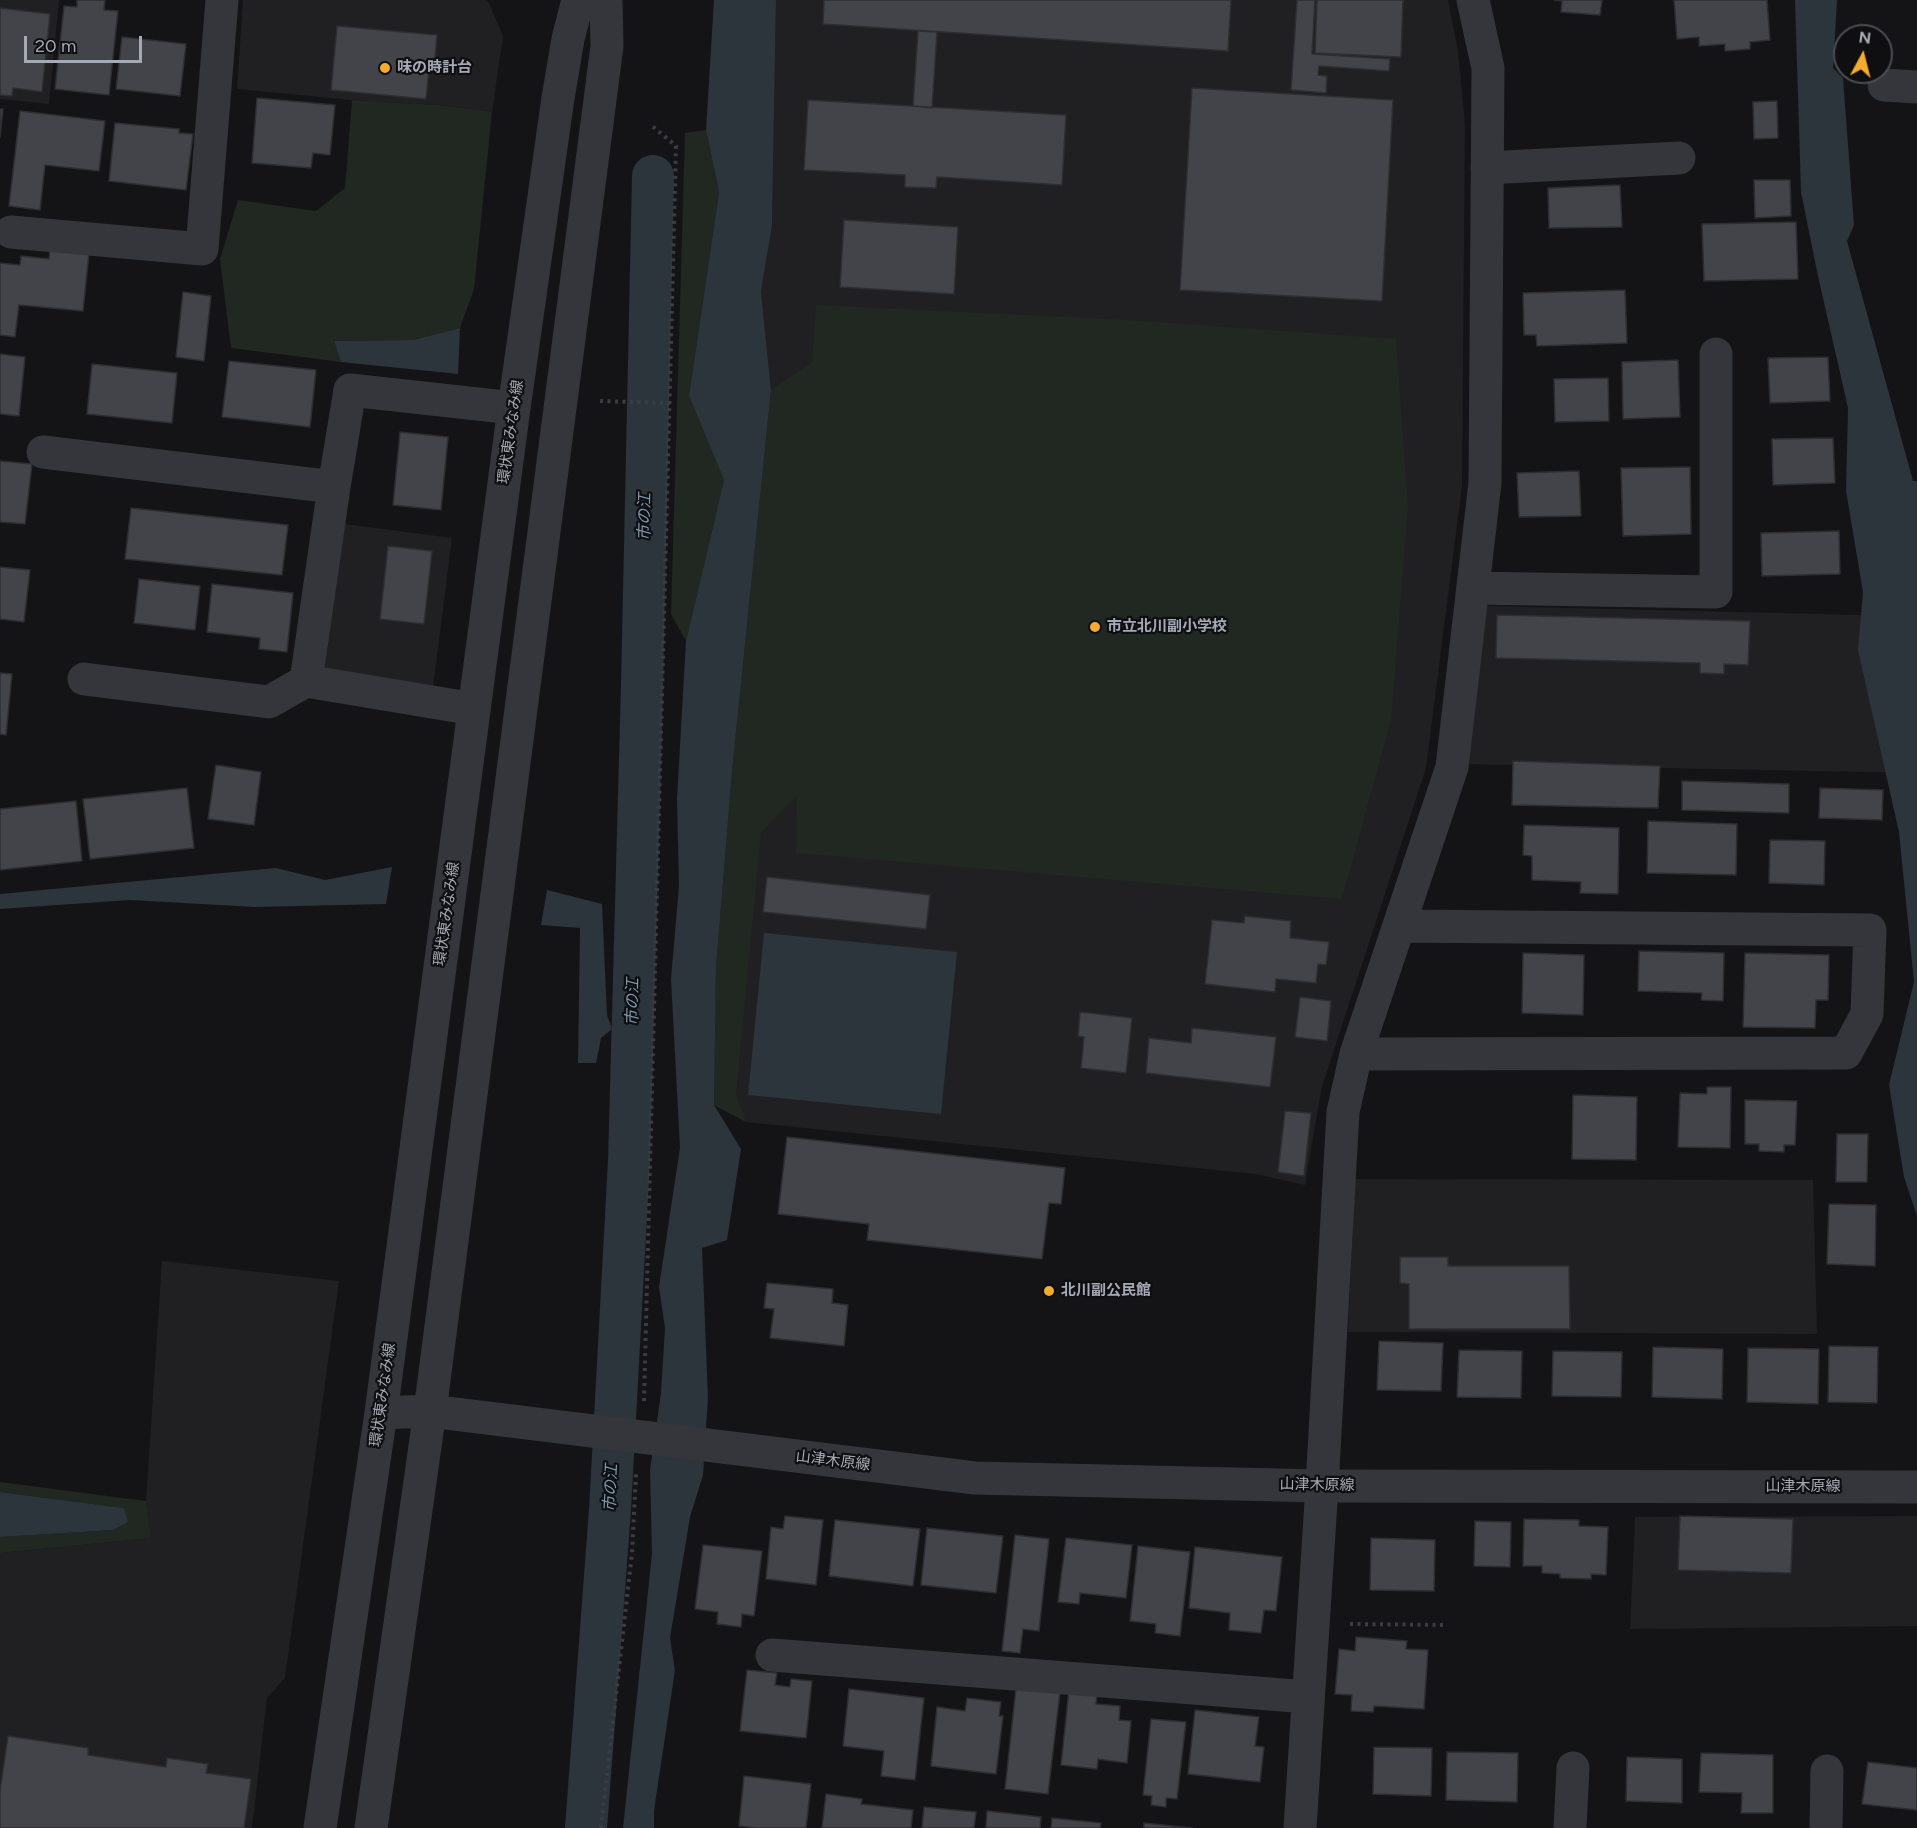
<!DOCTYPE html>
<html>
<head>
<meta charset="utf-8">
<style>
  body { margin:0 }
  #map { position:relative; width:1917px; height:1828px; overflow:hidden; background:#141416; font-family:Figtree,sans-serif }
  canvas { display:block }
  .north { position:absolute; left:1833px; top:24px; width:60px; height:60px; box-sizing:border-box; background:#0f0f11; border:2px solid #4b4d53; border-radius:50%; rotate:7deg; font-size:16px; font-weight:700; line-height:24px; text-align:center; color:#a5abb6 }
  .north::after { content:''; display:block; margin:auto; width:21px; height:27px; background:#f3ac2e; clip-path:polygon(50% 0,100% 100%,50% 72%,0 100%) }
  .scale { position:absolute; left:24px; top:36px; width:118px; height:27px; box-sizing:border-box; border:3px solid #a5abb6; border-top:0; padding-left:8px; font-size:18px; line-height:21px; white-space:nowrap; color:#a5abb6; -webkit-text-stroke:4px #0f0f11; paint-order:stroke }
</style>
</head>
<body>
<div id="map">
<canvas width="1917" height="1828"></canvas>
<div class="north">N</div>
<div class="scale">20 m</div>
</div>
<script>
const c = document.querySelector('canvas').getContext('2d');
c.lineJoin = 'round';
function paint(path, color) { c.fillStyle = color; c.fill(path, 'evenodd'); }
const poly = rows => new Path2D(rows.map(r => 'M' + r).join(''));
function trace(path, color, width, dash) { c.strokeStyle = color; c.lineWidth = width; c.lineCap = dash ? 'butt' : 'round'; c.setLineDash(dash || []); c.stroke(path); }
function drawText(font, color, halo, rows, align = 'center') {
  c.font = font + ' Figtree,"Noto Sans JP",sans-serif'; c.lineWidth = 4.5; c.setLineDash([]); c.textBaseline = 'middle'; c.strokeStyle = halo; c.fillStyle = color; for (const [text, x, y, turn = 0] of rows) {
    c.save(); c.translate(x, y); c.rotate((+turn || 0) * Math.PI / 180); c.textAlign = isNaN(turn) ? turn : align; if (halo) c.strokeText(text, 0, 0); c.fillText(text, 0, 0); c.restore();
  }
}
const built = poly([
  [0,0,59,0,49,104,0,99],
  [243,0,485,0,489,3,503,36,492,112,439,105,352,100,237,89],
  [776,0,1448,0,1458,51,1465,124,1462,486,1426,768,1321,1090,1305,1185,1255,1174,746,1122,714,1105,716,968,732,772,771,390,761,291,772,226],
  [337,523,452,538,432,695,315,675],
  [1485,606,1901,616,1917,773,1464,764],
  [1355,1179,1813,1180,1817,1334,1348,1332],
  [162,1261,339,1281,285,1678,267,1698,252,1828,0,1828,0,1553,150,1538,146,1501],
  [1917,1516,1917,1626,1630,1629,1635,1517]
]);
const green = poly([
  [352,100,439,105,492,112,474,289,460,328,413,340,334,341,341,362,231,348,220,259,238,200,316,211,345,188],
  [706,130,719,192,689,396,724,480,686,641,671,614,685,133],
  [816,305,1128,320,1396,339,1408,507,1391,720,1342,899,796,853,797,795,761,832,736,1094,746,1122,714,1105,716,968,732,772,771,390,812,363],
  [0,1482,146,1501,151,1538,0,1553,0,1537,113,1530,124,1508,0,1492]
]);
const water = poly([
  [714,0,776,0,772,226,761,291,771,390,732,772,716,968,714,1105,741,1149,727,1240,702,1248,708,1398,703,1475,690,1517,670,1638,675,1670,654,1811,654,1828,623,1828,652,1554,650,1470,661,1393,665,1328,659,1287,680,1148,671,979,679,886,677,799,686,641,724,480,689,396,719,192,706,130],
  [1795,0,1837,0,1833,68,1843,78,1854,225,1847,241,1913,481,1917,481,1917,1216,1904,1177,1889,1085,1914,982,1899,832,1858,650,1863,592,1846,491,1848,408,1818,276,1801,192],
  [460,328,458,374,341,362,334,341,413,340],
  [392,867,386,904,255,907,130,900,0,909,0,894,276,868,325,880],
  [547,890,602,904,607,1015,612,1029,601,1038,596,1063,578,1063,580,928,541,925],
  [764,933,957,952,941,1114,748,1095],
  [0,1492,124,1508,128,1522,113,1530,0,1537]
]);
const canal = poly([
  [586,1828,610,1510,629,1161,642,685,653,176]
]);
const building = poly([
  [77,0,105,0,104,10,118,11,109,95,55,89,64,6,77,7,77,0],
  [824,0,1231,0,1228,51,823,24,824,0],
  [1297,0,1315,0,1312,54,1390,59,1389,71,1319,66,1318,75,1327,76,1326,93,1291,90,1297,0],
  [1317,0,1403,0,1401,57,1315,53,1317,0],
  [1554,0,1602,0,1600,15,1561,12,1562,1,1554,0],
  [1674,0,1767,0,1770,40,1750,42,1750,49,1725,51,1725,44,1699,46,1699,37,1677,39,1674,0],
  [0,8,50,14,42,92,13,88,12,96,0,95,0,8],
  [337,26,437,35,434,70,429,70,426,99,331,90,337,26],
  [918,31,937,32,932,108,913,106,918,31],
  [122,37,186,44,180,96,116,89,122,37],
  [1192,88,1393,100,1382,301,1180,290,1192,88],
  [257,98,335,105,330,155,313,153,311,168,252,163,257,98],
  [808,100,1066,115,1062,185,937,177,936,188,905,187,905,175,804,170,808,100],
  [1777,101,1778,138,1754,139,1753,102,1777,101],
  [0,109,3,109,0,137,0,109],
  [20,111,105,121,99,171,45,165,40,210,9,206,20,111],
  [115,123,179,129,179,133,193,134,186,190,109,181,115,123],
  [1754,180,1790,180,1791,216,1755,218,1754,180],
  [1620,185,1622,227,1549,228,1548,188,1620,185],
  [844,220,958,227,954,294,840,287,844,220],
  [1796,222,1798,279,1704,281,1702,224,1796,222],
  [50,249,89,253,83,311,19,305,15,337,0,335,0,263,20,265,21,256,49,259,50,249],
  [1625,290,1627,343,1537,346,1536,335,1524,335,1523,293,1625,290],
  [183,292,211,296,204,361,176,357,183,292],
  [0,354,25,357,19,416,0,414,0,354],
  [1828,357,1830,401,1770,403,1768,358,1828,357],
  [1678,360,1680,417,1623,419,1622,362,1678,360],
  [229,361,316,370,310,427,222,417,229,361],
  [92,364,177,373,172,423,87,414,92,364],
  [1608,378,1609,421,1555,422,1554,379,1608,378],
  [400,432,448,437,441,510,393,505,400,432],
  [1833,438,1835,483,1773,485,1772,439,1833,438],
  [0,461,32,464,25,524,0,522,0,461],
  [1690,467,1691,534,1623,536,1621,468,1690,467],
  [1579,471,1581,516,1519,517,1517,473,1579,471],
  [131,508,288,525,282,575,125,559,131,508],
  [1839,531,1840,574,1762,576,1761,533,1839,531],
  [388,546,432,551,424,624,380,619,388,546],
  [0,567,30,570,24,622,0,619,0,567],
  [139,579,200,586,195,630,134,623,139,579],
  [212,584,293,593,287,652,259,649,260,638,207,632,212,584],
  [1497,615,1750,621,1748,665,1724,664,1724,674,1700,673,1700,663,1496,658,1497,615],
  [0,673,12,674,6,735,0,734,0,673],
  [1513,761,1660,766,1658,808,1512,805,1513,761],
  [216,765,261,772,254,825,208,819,216,765],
  [1682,781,1789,784,1789,813,1682,810,1682,781],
  [187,788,194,848,90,859,83,799,187,788],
  [1820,788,1883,790,1882,820,1819,818,1820,788],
  [76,801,82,861,0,870,0,809,76,801],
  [1648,821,1737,824,1736,875,1647,873,1648,821],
  [1524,825,1619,828,1618,894,1580,893,1581,882,1532,880,1532,856,1523,855,1524,825],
  [1770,840,1825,841,1824,885,1769,883,1770,840],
  [767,877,930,895,926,929,763,912,767,877],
  [1245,916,1291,921,1290,938,1329,942,1326,965,1318,964,1316,983,1276,979,1275,992,1205,984,1212,920,1244,923,1245,916],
  [1639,951,1724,953,1723,1001,1701,1000,1702,993,1638,991,1639,951],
  [1523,953,1584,955,1583,1015,1522,1013,1523,953],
  [1745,953,1829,955,1828,1000,1816,1000,1815,1028,1743,1027,1745,953],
  [1300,997,1331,1001,1327,1041,1295,1037,1300,997],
  [1080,1012,1132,1018,1126,1073,1081,1068,1084,1037,1078,1036,1080,1012],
  [1192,1028,1276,1037,1270,1087,1146,1073,1149,1038,1191,1043,1192,1028],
  [1707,1087,1731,1087,1730,1148,1678,1147,1680,1093,1707,1094,1707,1087],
  [1573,1095,1637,1097,1636,1160,1572,1159,1573,1095],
  [1745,1100,1797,1101,1795,1145,1784,1145,1784,1152,1759,1151,1759,1144,1745,1144,1745,1100],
  [1285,1111,1311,1113,1304,1176,1278,1172,1285,1111],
  [1837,1134,1868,1134,1867,1182,1836,1182,1837,1134],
  [787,1137,1065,1168,1061,1204,1049,1203,1042,1259,867,1240,869,1224,778,1214,787,1137],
  [1829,1204,1876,1205,1875,1266,1827,1264,1829,1204],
  [1400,1257,1448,1257,1448,1266,1569,1266,1570,1329,1409,1329,1409,1284,1400,1283,1400,1257],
  [767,1283,833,1289,832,1303,848,1305,844,1346,770,1338,774,1309,764,1308,767,1283],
  [1379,1341,1443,1343,1441,1391,1377,1390,1379,1341],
  [1829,1346,1878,1347,1877,1403,1828,1402,1829,1346],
  [1653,1347,1723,1349,1722,1399,1652,1397,1653,1347],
  [1748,1348,1819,1349,1818,1404,1747,1402,1748,1348],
  [1459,1350,1522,1351,1521,1398,1457,1397,1459,1350],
  [1553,1351,1622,1352,1621,1397,1552,1396,1553,1351],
  [785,1516,823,1520,816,1585,766,1579,771,1527,783,1529,785,1516],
  [1680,1516,1793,1519,1791,1573,1678,1570,1680,1516],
  [1524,1519,1579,1520,1579,1526,1608,1527,1606,1575,1591,1574,1591,1579,1560,1578,1560,1574,1542,1573,1542,1566,1523,1566,1524,1519],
  [835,1520,920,1529,913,1586,829,1576,835,1520],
  [1475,1521,1511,1522,1510,1567,1474,1566,1475,1521],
  [927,1528,1003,1536,996,1593,921,1585,927,1528],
  [1015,1535,1049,1539,1039,1631,1023,1629,1020,1653,1002,1651,1015,1535],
  [1066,1538,1132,1545,1126,1598,1080,1593,1079,1604,1058,1602,1066,1538],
  [1371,1538,1435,1540,1434,1591,1370,1590,1371,1538],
  [703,1545,762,1551,754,1616,742,1614,741,1627,717,1624,718,1612,695,1609,703,1545],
  [1138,1546,1190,1552,1180,1636,1155,1633,1156,1624,1130,1621,1138,1546],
  [1195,1547,1282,1557,1276,1611,1264,1610,1261,1633,1229,1630,1230,1613,1189,1608,1195,1547],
  [1356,1637,1407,1641,1406,1649,1428,1650,1424,1709,1374,1706,1373,1712,1351,1711,1352,1695,1335,1694,1339,1649,1355,1651,1356,1637],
  [747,1670,777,1673,775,1685,790,1687,791,1679,812,1681,806,1738,740,1731,747,1670],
  [1016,1688,1060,1692,1048,1794,1005,1789,1016,1688],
  [849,1689,924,1698,915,1780,881,1776,884,1751,843,1746,849,1689],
  [1069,1690,1097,1694,1096,1704,1120,1706,1119,1720,1131,1721,1127,1763,1098,1759,1097,1769,1061,1765,1069,1690],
  [967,1698,1001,1702,999,1716,1003,1716,996,1774,931,1766,937,1707,965,1711,967,1698],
  [1195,1710,1259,1717,1255,1746,1264,1747,1260,1782,1188,1774,1195,1710],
  [1151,1719,1186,1722,1177,1799,1166,1798,1166,1807,1151,1805,1152,1796,1143,1795,1151,1719],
  [8,1736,88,1748,88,1755,166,1767,167,1758,208,1764,206,1773,251,1779,244,1828,0,1828,0,1791,8,1736],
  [1374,1747,1432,1748,1431,1796,1373,1794,1374,1747],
  [1447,1752,1518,1753,1517,1802,1446,1800,1447,1752],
  [1701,1753,1773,1755,1773,1813,1741,1813,1742,1793,1699,1792,1701,1753],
  [1627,1757,1682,1759,1682,1803,1626,1801,1627,1757],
  [1868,1762,1917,1768,1917,1810,1862,1804,1868,1762],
  [744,1776,811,1784,806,1828,757,1828,739,1826,744,1776],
  [826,1794,862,1799,861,1804,913,1810,911,1828,822,1828,826,1794],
  [924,1807,976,1812,974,1828,922,1828,924,1807],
  [987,1811,1041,1817,1040,1828,986,1828,987,1811],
  [1052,1818,1101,1823,1100,1828,1051,1828,1052,1818],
  [1144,1823,1192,1828,1144,1828,1144,1823]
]);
const path = poly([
  [600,401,670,403],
  [644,1401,676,146,651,125],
  [1350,1624,1446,1625],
  [601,1828,632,1553,636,1474]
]);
const minor = poly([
  [1884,85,1917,87],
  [1487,168,1679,158],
  [11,232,202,249,222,0],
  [43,452,334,487],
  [1473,588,1716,592,1716,354],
  [84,679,269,702,306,681],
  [474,709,306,681,334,487,350,390,514,408],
  [1356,1054,1846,1053,1867,1014,1870,930,1399,926],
  [772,1655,1308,1697],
  [1300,1828,1322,1486,1343,1112,1356,1054,1452,767,1485,483,1488,68,1473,0],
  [1570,1828,1573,1768],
  [1826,1828,1827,1771]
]);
const tertiary = poly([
  [381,1413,430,1411,975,1478,1322,1486,1917,1487],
  [320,1828,381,1413,514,408,558,98,568,39,578,0],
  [371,1828,430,1411,607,46,606,0]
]);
const markers = [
  [385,68,6,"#f3ac2e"],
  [1095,627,6,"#f3ac2e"],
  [1049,1291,6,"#f3ac2e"]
];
const poiNames = [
  ["味の時計台",397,68],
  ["市立北川副小学校",1107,627],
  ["北川副公民館",1061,1291]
];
const streetNames = [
  ["環状東みなみ線",511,432,-82],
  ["環状東みなみ線",447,914,-82],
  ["環状東みなみ線",383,1395,-82],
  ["山津木原線",833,1461,7],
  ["山津木原線",1317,1485,1],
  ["山津木原線",1803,1487]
];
const waterNames = [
  ["市の江",645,517,-89],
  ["市の江",633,1002,-89],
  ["市の江",611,1488,-87]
];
paint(built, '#202023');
paint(green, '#202821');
paint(water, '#2c353b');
trace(canal, '#2c353b', 42);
paint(building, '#434449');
trace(building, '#2e2e32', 1.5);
trace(path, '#3b3d42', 4, [3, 4.5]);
trace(minor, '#35363b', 33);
trace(tertiary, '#35363b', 33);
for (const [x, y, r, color] of markers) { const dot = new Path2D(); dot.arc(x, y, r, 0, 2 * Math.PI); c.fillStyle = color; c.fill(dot); trace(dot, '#0f0f11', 2); }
drawText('bold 15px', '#a5abb6', '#0f0f11', poiNames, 'left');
drawText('15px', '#a5abb6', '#0f0f11', streetNames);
drawText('italic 16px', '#7c9ab2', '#0f0f11', waterNames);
</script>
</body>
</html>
